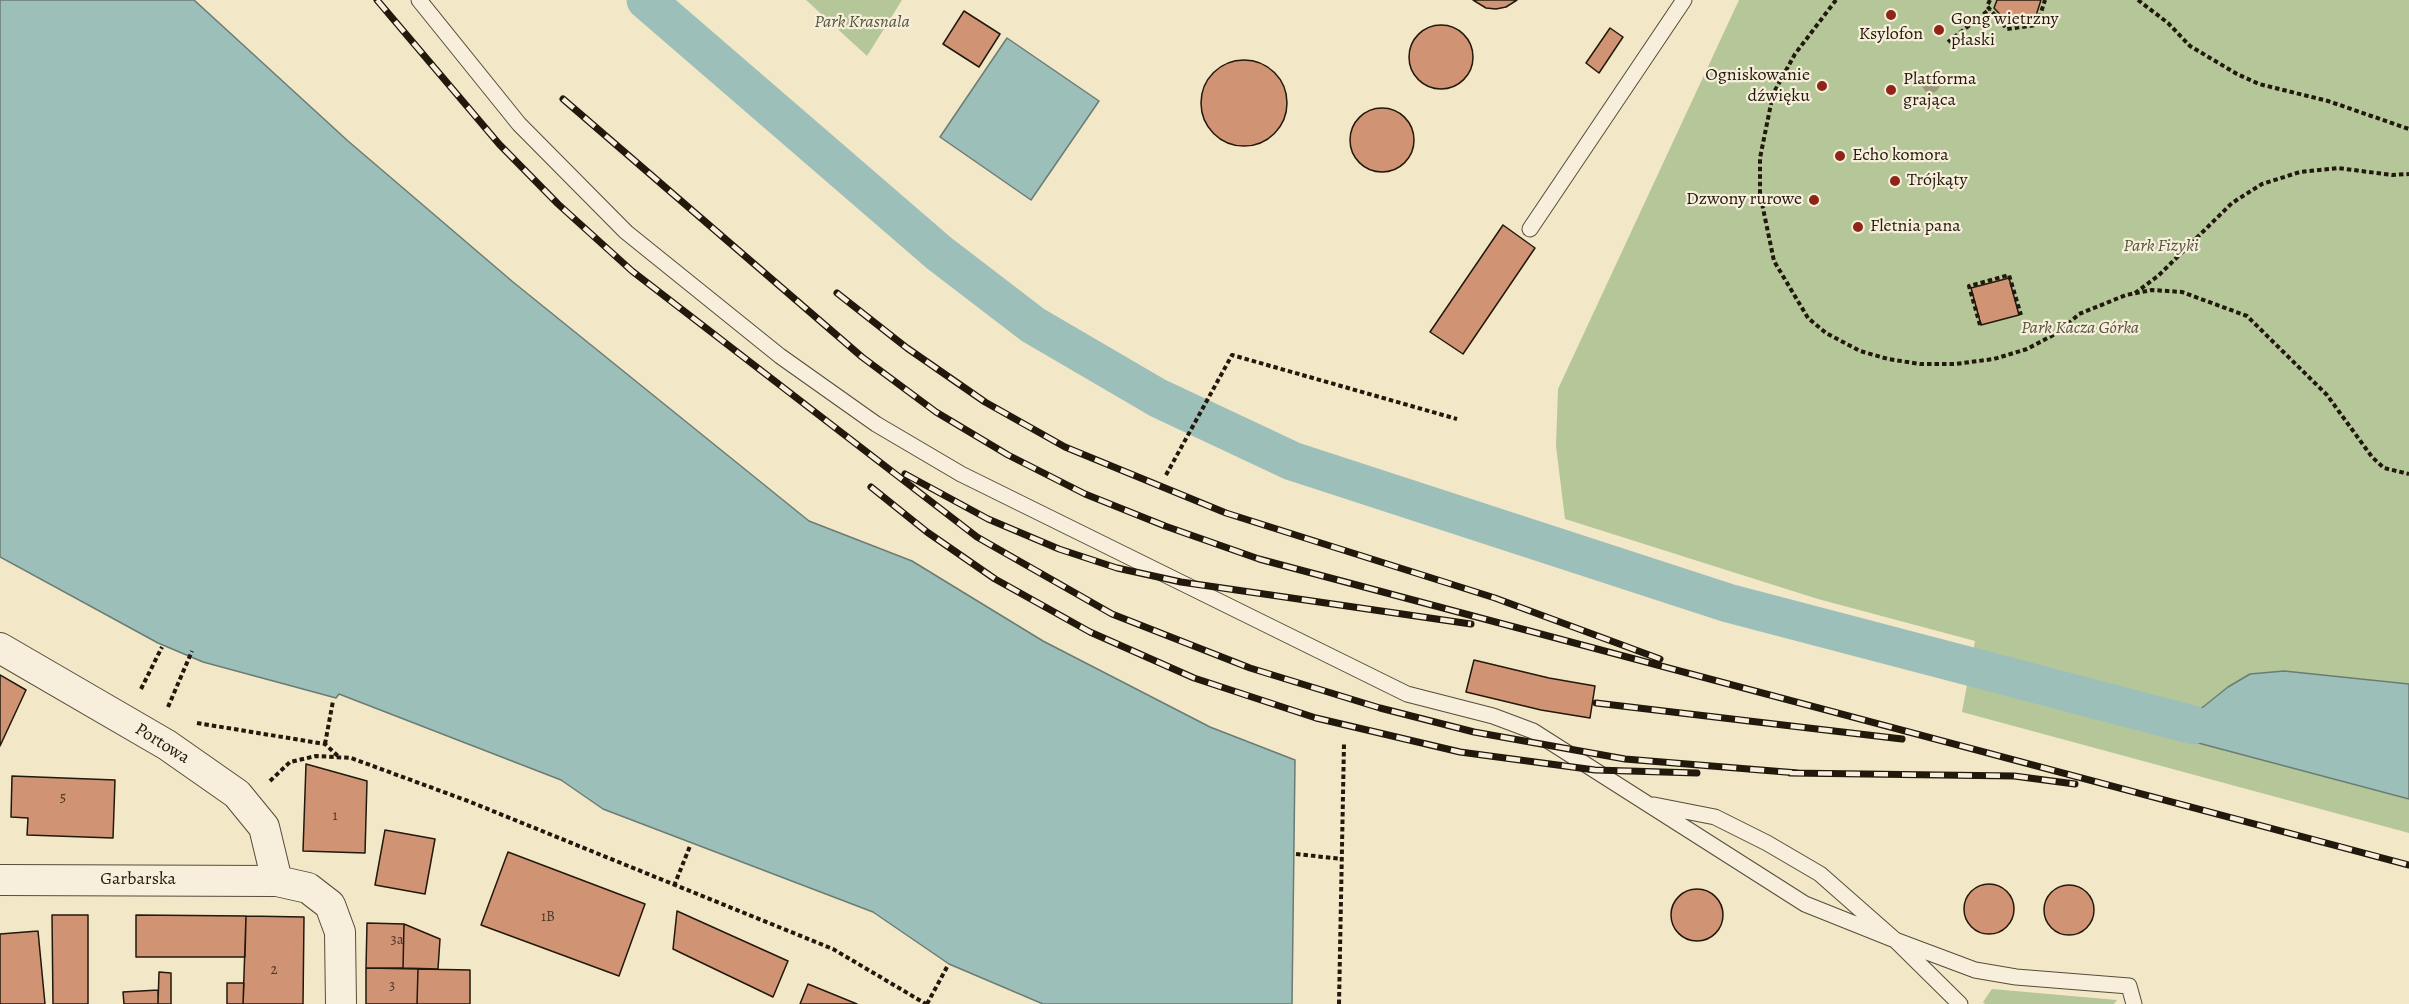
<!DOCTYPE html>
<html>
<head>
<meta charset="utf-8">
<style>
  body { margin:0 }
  canvas { display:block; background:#f2e7c7 }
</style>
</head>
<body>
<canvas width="2409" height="1004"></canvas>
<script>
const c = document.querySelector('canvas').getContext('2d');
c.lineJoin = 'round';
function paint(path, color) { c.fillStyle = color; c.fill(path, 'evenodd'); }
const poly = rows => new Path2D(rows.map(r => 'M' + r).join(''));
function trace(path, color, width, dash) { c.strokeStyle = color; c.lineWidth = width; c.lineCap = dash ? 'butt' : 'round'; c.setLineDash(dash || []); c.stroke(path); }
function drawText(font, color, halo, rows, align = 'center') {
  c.font = font + ' Alegreya,serif'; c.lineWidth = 4.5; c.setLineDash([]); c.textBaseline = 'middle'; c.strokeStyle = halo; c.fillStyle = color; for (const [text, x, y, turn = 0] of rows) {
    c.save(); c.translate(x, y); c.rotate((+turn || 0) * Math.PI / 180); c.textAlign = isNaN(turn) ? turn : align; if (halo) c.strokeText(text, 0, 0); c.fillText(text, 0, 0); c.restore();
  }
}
const green = poly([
  [806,0,902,0,867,56],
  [1739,0,2409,0,2409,833,1962,712,1975,641,1818,599,1565,519,1556,446,1558,389],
  [1992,989,2117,1000,2114,1004,1985,1004,1983,1002]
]);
const water = poly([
  [0,0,194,0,348,141,513,282,809,521,912,561,1043,641,1210,727,1295,760,1292,1004,1043,1004,949,964,873,912,603,809,561,780,339,694,336,698,203,662,158,643,0,557,0,0],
  [1007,38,1099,101,1031,200,940,137,1007,38],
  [2284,671,2409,684,2409,799,2187,740,2198,711,2228,687,2250,674,2284,671]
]);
const canal = poly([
  [646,0,939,253,1033,325,1158,398,1292,461,1728,603,2193,725]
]);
const building = poly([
  [1473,0,1517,0,1506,7,1496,9,1486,8,1473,0],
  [1997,0,2041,0,2034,22,2010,25,1994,8,1997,0],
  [964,11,1000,34,979,67,943,44,964,11],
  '1409 57a32 32 0 1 1 64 0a32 32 0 1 1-64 0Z',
  [1610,28,1623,37,1599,73,1586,63,1610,28],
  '1201 103a43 43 0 1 1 86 0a43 43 0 1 1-86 0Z',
  '1350 140a32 32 0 1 1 64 0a32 32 0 1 1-64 0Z',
  [1503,225,1535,248,1463,354,1430,332,1503,225],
  [2009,278,2019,315,1981,325,1971,288,2009,278],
  [1474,660,1549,678,1595,686,1590,718,1541,710,1466,692,1474,660],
  [0,675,26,690,0,746,0,675],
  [306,764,367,781,365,853,303,851,306,764],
  [12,776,115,780,113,838,27,835,28,818,11,817,12,776],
  [385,830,435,839,425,894,375,885,385,830],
  [508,852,645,904,619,976,481,925,508,852],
  '1964 909a25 25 0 1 1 50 0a25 25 0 1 1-50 0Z',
  '2044 910a25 25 0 1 1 50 0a25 25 0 1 1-50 0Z',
  '1671 915a26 26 0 1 1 52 0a26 26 0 1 1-52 0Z',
  [677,911,788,961,773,997,673,949,677,911],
  [52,915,88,915,88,1004,53,1004,52,915],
  [136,915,246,916,245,957,136,957,136,915],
  [246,916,304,917,303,1004,243,1004,246,916],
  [367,923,404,924,403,968,366,968,367,923],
  [404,924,440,939,438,969,403,968,404,924],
  [38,931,45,1004,0,1004,0,934,38,931],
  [366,968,418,969,417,1004,366,1004,366,968],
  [418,969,470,970,470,1004,417,1004,418,969],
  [159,972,171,973,171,1004,158,1004,159,972],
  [227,983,244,983,243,1004,227,1004,227,983],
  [808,984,857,1004,800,1004,808,984],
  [158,990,158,1004,124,1004,123,992,158,990]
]);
const path = poly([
  [1836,0,1795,54,1773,94,1760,158,1760,194,1774,261,1808,318,1826,333,1860,351,1888,359,1920,364,1955,364,1994,359,2027,349,2059,332,2079,314,2126,295,2152,290,2182,292,2247,316,2327,395,2372,457,2384,468,2409,474],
  [1990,0,1987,6,2007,29,2037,25,2045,0],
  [2138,0,2168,23,2190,46,2237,74,2259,84,2328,101,2409,129],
  [1948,42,1990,9],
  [2135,293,2158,276,2232,203,2262,184,2300,172,2338,168,2392,175,2409,174],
  [1980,325,1969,286,2009,275,2021,315],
  [1166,475,1232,355,1457,419],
  [141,689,162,647],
  [168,707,192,651],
  [197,723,325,744,339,757],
  [325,744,333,701],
  [270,781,290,762,316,756,351,758,468,801,833,949,926,1004],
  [1296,854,1342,859],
  [674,886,690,846],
  [927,1004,947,967],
  [1339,1004,1344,743]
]);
const lane = poly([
  [419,0,519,124,626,232,780,356,876,424,961,474,1407,694,1493,716,1533,731,1805,904,1895,940,1960,1004],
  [1530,229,1684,0],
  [1654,805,1715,817,1767,843,1820,874,1895,940,1975,970,2016,977,2129,986,2134,1004]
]);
const street = poly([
  [0,648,167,745,237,794,264,827,277,881],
  [0,880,277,881,308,888,330,905,340,932,341,1004]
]);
const rail = poly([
  [377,0,499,144,558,204,632,271,977,537,1112,614,1250,668,1380,708,1474,732,1625,759,1798,773],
  [563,99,862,357,936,412,1008,455,1085,494,1165,526,1259,559,2409,865],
  [837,293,907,348,985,402,1065,447,1226,513,1495,598,1660,659],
  [905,474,988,519,1059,549,1117,568,1181,582,1471,624],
  [871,487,927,532,995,579,1090,632,1194,678,1316,718,1460,752,1595,770,1697,773],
  [1596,703,1902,739],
  [1790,773,2014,776,2075,784]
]);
const trees = [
  [1931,84]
];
const markers = [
  [1891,15,6,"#8f2418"],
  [1939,30,6,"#8f2418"],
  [1822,86,6,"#8f2418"],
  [1891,90,6,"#8f2418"],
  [1840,156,6,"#8f2418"],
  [1895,181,6,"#8f2418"],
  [1814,200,6,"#8f2418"],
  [1858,227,6,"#8f2418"]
];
const numberNames = [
  ["5",63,798],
  ["1",335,816],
  ["1B",548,917],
  ["3a",397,940],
  ["2",274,970],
  ["3",392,986]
];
const poiNames = [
  ["Gong wietrzny",1951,20],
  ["płaski",1951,41],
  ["Ksylofon",1891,35,"center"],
  ["Ogniskowanie",1810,76,"right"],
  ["dźwięku",1810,97,"right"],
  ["Platforma",1903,80],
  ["grająca",1903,101],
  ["Echo komora",1852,156],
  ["Trójkąty",1907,181],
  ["Dzwony rurowe",1802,200,"right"],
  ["Fletnia pana",1870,227]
];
const parkNames = [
  ["Park Krasnala",862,23],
  ["Park Fizyki",2161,247],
  ["Park Kacza Górka",2080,329]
];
const streetNames = [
  ["Portowa",162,744,32],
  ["Garbarska",138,880]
];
paint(green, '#b5c799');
paint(water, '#9cbfba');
trace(water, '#6b7c74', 1.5);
trace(canal, '#9cbfba', 39);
paint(building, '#d09475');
trace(building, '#22180b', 1.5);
trace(lane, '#564c3a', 17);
trace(street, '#564c3a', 32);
trace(path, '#22180b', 4, [4.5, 3]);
trace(lane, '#f7efdb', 15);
trace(street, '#f7efdb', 30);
trace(rail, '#22180b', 7);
trace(rail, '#f7efdb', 4.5, [14]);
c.fillStyle = '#9c977b';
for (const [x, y] of trees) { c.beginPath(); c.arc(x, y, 9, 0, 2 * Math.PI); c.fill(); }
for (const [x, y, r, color] of markers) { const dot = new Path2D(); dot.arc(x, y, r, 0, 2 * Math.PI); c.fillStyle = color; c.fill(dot); trace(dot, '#f7efdb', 2); }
drawText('15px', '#4e3726', null, numberNames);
drawText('18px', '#22180b', '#f7efdb', poiNames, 'left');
drawText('italic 18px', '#55553d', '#f7efdb', parkNames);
drawText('18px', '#22180b', '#f7efdb', streetNames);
</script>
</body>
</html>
